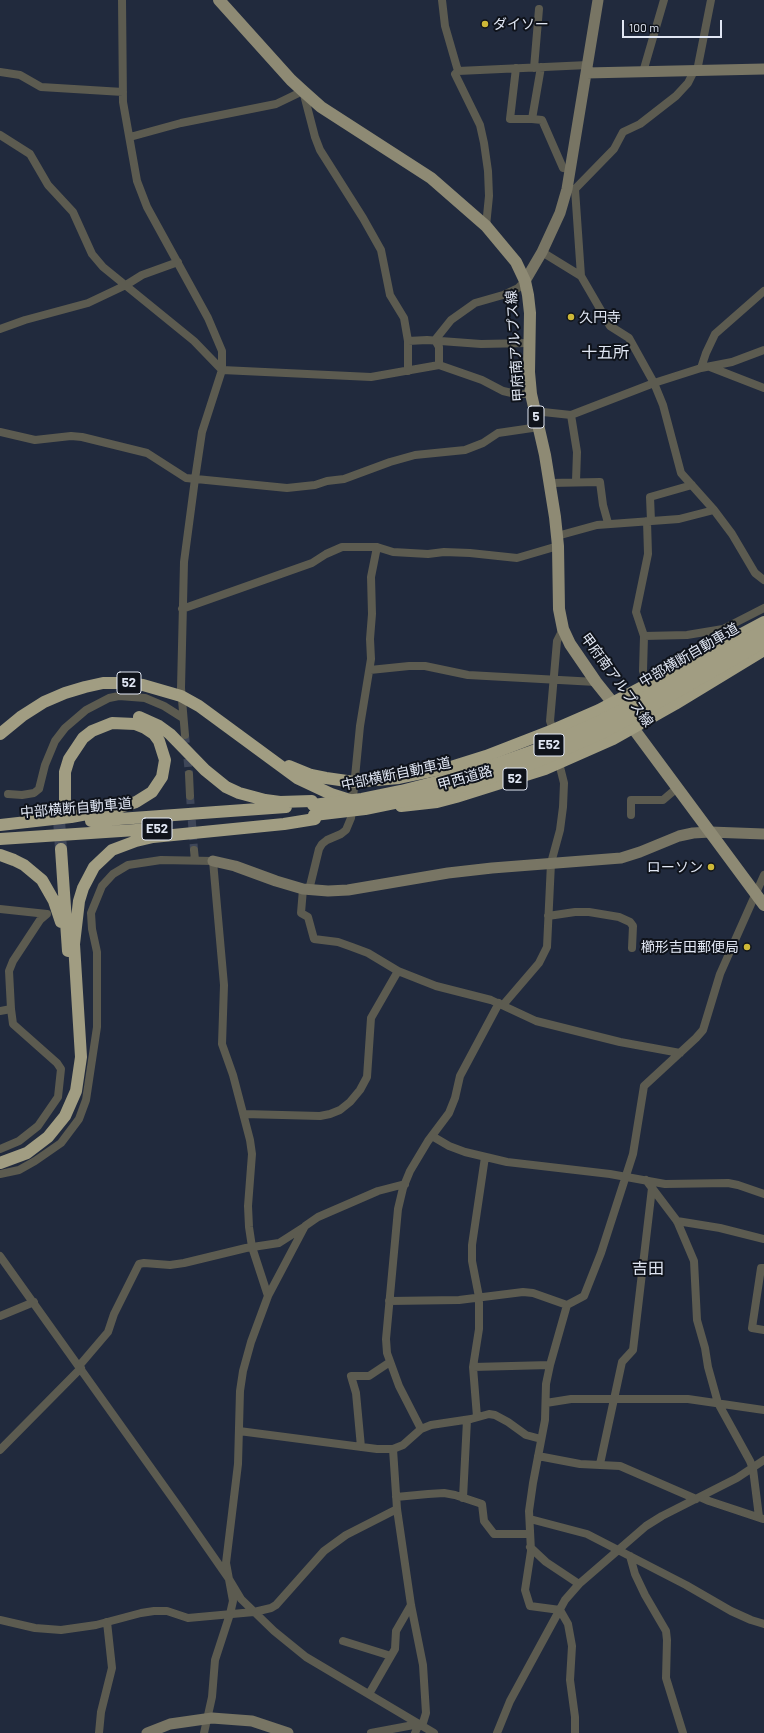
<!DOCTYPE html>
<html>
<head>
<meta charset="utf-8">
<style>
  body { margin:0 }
  #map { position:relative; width:764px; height:1733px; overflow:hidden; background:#212a3d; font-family:Barlow,sans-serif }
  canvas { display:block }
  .scale { position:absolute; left:622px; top:20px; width:100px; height:18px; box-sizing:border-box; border:2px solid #e1e7f4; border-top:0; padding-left:5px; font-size:12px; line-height:14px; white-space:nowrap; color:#e1e7f4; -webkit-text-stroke:3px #0f131b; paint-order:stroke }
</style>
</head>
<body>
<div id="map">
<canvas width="764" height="1733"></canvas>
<div class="scale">100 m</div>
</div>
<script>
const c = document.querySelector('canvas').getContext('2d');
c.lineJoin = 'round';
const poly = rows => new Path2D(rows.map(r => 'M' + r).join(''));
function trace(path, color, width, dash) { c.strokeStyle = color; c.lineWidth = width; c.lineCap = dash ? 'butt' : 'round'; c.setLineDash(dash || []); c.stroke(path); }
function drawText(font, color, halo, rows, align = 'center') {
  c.font = font + ' Barlow,"Noto Sans JP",sans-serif'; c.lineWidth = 4; c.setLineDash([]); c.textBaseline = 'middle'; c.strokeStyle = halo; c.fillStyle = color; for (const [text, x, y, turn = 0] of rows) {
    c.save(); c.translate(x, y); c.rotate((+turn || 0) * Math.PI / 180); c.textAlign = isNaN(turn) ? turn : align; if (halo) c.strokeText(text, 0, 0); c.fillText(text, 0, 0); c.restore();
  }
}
const streetTunnel = poly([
  [185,735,189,774],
  [190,796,194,850]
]);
const highwayTunnel = poly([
  [58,805,61,849]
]);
const street = poly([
  [122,0,123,102,137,181,147,207,208,318,222,351,222,370,202,432,195,479,184,562,181,688,185,735],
  [442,0,445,26,458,71,455,74,480,125,484,143,488,171,489,196,486,226],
  [516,68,510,119,532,119,541,67],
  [534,68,539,9],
  [458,71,588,65],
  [697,71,711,0],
  [0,72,20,75,41,87,123,92],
  [643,72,664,0],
  [532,119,542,120,563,168,571,169],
  [0,135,30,154,48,185,73,212,92,254,103,267,194,341,222,370,371,377,439,365,482,380,503,391,516,394,531,394],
  [130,137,181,123,276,104,303,91,315,137,320,150,363,218,381,250,390,295,404,318,408,341,408,371],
  [567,189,575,189,614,149,623,132,640,124,676,96,688,83,694,71],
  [575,189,581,276],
  [542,252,581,276,610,326,629,338,654,383,663,405,681,473,714,510,732,534,755,573,764,580],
  [0,329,25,320,88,303,126,285,142,275,178,262],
  [408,341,427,340,481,344,529,343],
  [439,365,439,347,435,340,451,320,475,303,503,295,518,288,525,281],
  [710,367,764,388],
  [701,368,706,353,715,334,764,291],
  [535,414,543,412,571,415,654,383,701,368,732,362,764,350],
  [571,415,577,452,576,481],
  [0,432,35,440,71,436,82,437,147,453,186,478,287,488,315,485,327,481,344,479,390,462,415,455,465,450,483,443,498,433,539,427],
  [550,483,600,482,603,505,608,523],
  [647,521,648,554,636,612,644,636,643,671,648,685],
  [651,521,650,497,692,485],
  [557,536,597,525,679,519,714,510],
  [182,609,312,563,326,554,342,547,377,547,393,552,428,554,444,552,470,553,517,558,558,546],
  [644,636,687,635,723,629,764,608],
  [370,670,409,666,425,666,468,675,596,682],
  [553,730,550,721,557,641,563,629],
  [189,774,190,796],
  [8,794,22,795,34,793,39,789,45,765,55,741,65,728,86,710,109,698,119,696,145,698,164,706,183,718],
  [631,815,631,800,663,800,677,788],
  [194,850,195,860],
  [303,889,301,913,308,917,314,939,338,942,352,947,368,953,398,971,436,986,491,1000,536,1021,620,1042,680,1053],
  [309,890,319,849,322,844,327,840,341,834,346,830,351,818,360,726,371,659,370,639,372,614,371,577,377,547],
  [0,909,47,914,40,920,13,961,9,971,11,1009,13,1024,57,1063,61,1069,58,1097,38,1126,19,1141,0,1149],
  [548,916,575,912,589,912,619,917,630,922,633,926,632,948],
  [503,1005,539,963,547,947,551,863,560,830,563,807,564,783,559,763],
  [0,1011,11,1009],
  [244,1114,320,1116,330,1114,340,1110,350,1102,360,1090,367,1077,371,1018,398,971],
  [432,1136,449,1146,465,1152,507,1162,610,1174,665,1184,728,1183,738,1185,764,1194],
  [0,1174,19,1170,35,1161,61,1143,79,1119,86,1100,97,1027,97,952,92,929,91,913,102,886,113,874,128,865,161,860,213,861,224,985,222,1044,233,1075,250,1140,252,1154,248,1206,249,1227,252,1247,268,1296],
  [646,1180,677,1221,694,1261,697,1320,705,1348,708,1367,718,1403,750,1461,753,1469,759,1517],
  [677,1221,720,1228,764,1239],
  [0,1256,181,1510,229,1579,241,1599,274,1631,306,1657,434,1733],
  [764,1268,761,1268,752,1328,764,1330],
  [389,1301,459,1300,523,1292,533,1293,567,1305,584,1296,601,1253,633,1154,644,1086,696,1038,703,1030,720,974,764,875],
  [567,1305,550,1365,546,1384,545,1420,533,1483,529,1511,531,1551,525,1590,530,1606,560,1610,568,1624,572,1646,570,1680,575,1717,575,1733],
  [0,1316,34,1302],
  [79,1366,108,1332,114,1314,139,1264,144,1263,170,1265,184,1263,246,1248,279,1243,304,1227],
  [473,1367,550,1365],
  [546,1403,571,1399,688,1399,764,1410],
  [477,1417,473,1367,479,1329,479,1297,472,1261,472,1245,485,1157],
  [421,1429,399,1386,387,1353,386,1339,398,1209,403,1188,410,1171,428,1141,449,1113,455,1098,460,1076,499,1003],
  [239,1431,377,1449,393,1449,403,1445,421,1429,431,1425,471,1419,489,1414,495,1415,508,1422,526,1435,541,1439],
  [361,1447,356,1393,351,1376,369,1376,390,1362],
  [393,1449,397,1509,411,1605,423,1665,426,1713,422,1726],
  [0,1450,81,1368],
  [538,1456,580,1464,620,1466,696,1499],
  [600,1464,622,1362,633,1350,652,1188],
  [396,1497,428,1494,444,1493,455,1495,482,1504,484,1521,494,1534,530,1534],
  [700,1497,709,1501,763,1519],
  [463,1498,467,1420],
  [530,1519,587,1534,686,1585,731,1611,751,1620,764,1624],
  [530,1547,546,1562,579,1584],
  [630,1556,635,1574,645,1595,666,1631,667,1640,666,1678,683,1733],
  [0,1620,35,1628,61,1630,96,1625,141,1613,154,1611,167,1611,188,1618,254,1612,271,1608,276,1605,324,1551,346,1535,397,1509],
  [343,1641,391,1656],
  [369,1694,395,1649,396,1631,411,1605],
  [99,1733,101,1712,112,1668,107,1622],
  [204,1733,212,1697,215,1660,230,1614,233,1601,226,1563,238,1464,240,1391,243,1371,251,1342,268,1296,305,1226,318,1217,378,1191,405,1184],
  [371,1733,419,1724],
  [415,1733,419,1724],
  [497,1733,510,1701,565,1600,579,1584,646,1526,662,1516,737,1478,764,1460]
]);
const secondary = poly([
  [586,73,764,69],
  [525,281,542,252,560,213,567,189,598,0],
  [213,861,235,866,276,881,303,889,328,891,348,890,448,873,492,868,621,858,640,852,679,836,693,833,710,832,764,834],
  [147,1733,170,1724,212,1718,252,1721,288,1733]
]);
const primary = poly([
  [219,0,291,80,303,91,321,107,431,178,486,226,516,262,525,281,528,295,530,313,529,372,531,394,545,455,555,517,558,546,559,609,563,629,570,644,596,682,633,728,764,905]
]);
const highway = poly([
  [139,717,159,726,170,734,205,770,226,787,239,793,265,800,280,802,312,801],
  [0,734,22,716,44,702,65,693,85,687,103,683,125,683,143,685,181,696,199,706,297,778,331,794,353,801],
  [289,766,311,775,326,778,354,782,399,778,451,767,486,756,553,730,599,710,764,622],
  [401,806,437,802,456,797,545,769,613,739,675,704,764,650],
  [91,821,286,807],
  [0,825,71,817,114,809,136,802,152,792,162,777,165,760,159,741,154,734,145,728,135,724,112,723,92,731,83,738,69,759,65,772,65,805],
  [0,839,166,828],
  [61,849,68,951],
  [0,855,14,860,24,865,42,880,54,901,61,922],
  [0,1163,27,1153,48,1137,65,1116,76,1091,81,1057,74,944,79,901,83,888,94,867,112,850,136,841,153,837,284,824,315,819]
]);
const highwayBridge = poly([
  [313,805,362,799,401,791,471,773,536,750,602,720,635,703,764,630],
  [314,815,365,809,438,794,472,784,539,761,604,732,636,715,764,642]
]);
const markers = [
  [485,24,4,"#ceb837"],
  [571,317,4,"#ceb837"],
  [711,867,4,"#ceb837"],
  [747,947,4,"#ceb837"]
];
const shields = [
  [536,417,16],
  [129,683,24],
  [549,745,30],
  [515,779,24],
  [157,829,30]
];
const shieldNames = [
  ["5",536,417],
  ["52",129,683],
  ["E52",549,745],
  ["52",515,779],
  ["E52",157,829]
];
const poiNames = [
  ["ダイソー",493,24],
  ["久円寺",579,317],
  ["ローソン",703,867,"right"],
  ["櫛形吉田郵便局",739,947,"right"]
];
const streetNames = [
  ["甲府南アルプス線",515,346,-94],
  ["中部横断自動車道",689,655,-30],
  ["甲府南アルプス線",617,680,54],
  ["中部横断自動車道",396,774,-12],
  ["甲西道路",465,778,-16],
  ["中部横断自動車道",76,808,-5]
];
const quarterNames = [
  ["十五所",605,353],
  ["吉田",648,1269]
];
trace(streetTunnel, '#3e4658', 8, [8, 4]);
trace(highwayTunnel, '#3e4658', 12, [12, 6]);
trace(street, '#5c5b50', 8);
trace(secondary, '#787564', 11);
trace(primary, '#8e8a74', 12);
trace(highway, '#a19d82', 12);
trace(highwayBridge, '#a19d82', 12);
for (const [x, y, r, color] of markers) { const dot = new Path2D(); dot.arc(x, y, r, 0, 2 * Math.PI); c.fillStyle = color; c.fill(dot); trace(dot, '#0f131b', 1.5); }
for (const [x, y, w] of shields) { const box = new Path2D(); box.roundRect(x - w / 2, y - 11, w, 22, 3); c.fillStyle = '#0f131b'; c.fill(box); trace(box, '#e1e7f4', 1); }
drawText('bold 13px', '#e1e7f4', null, shieldNames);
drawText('14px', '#e1e7f4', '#0f131b', poiNames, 'left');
drawText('14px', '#e1e7f4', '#0f131b', streetNames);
drawText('16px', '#e1e7f4', '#0f131b', quarterNames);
</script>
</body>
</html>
